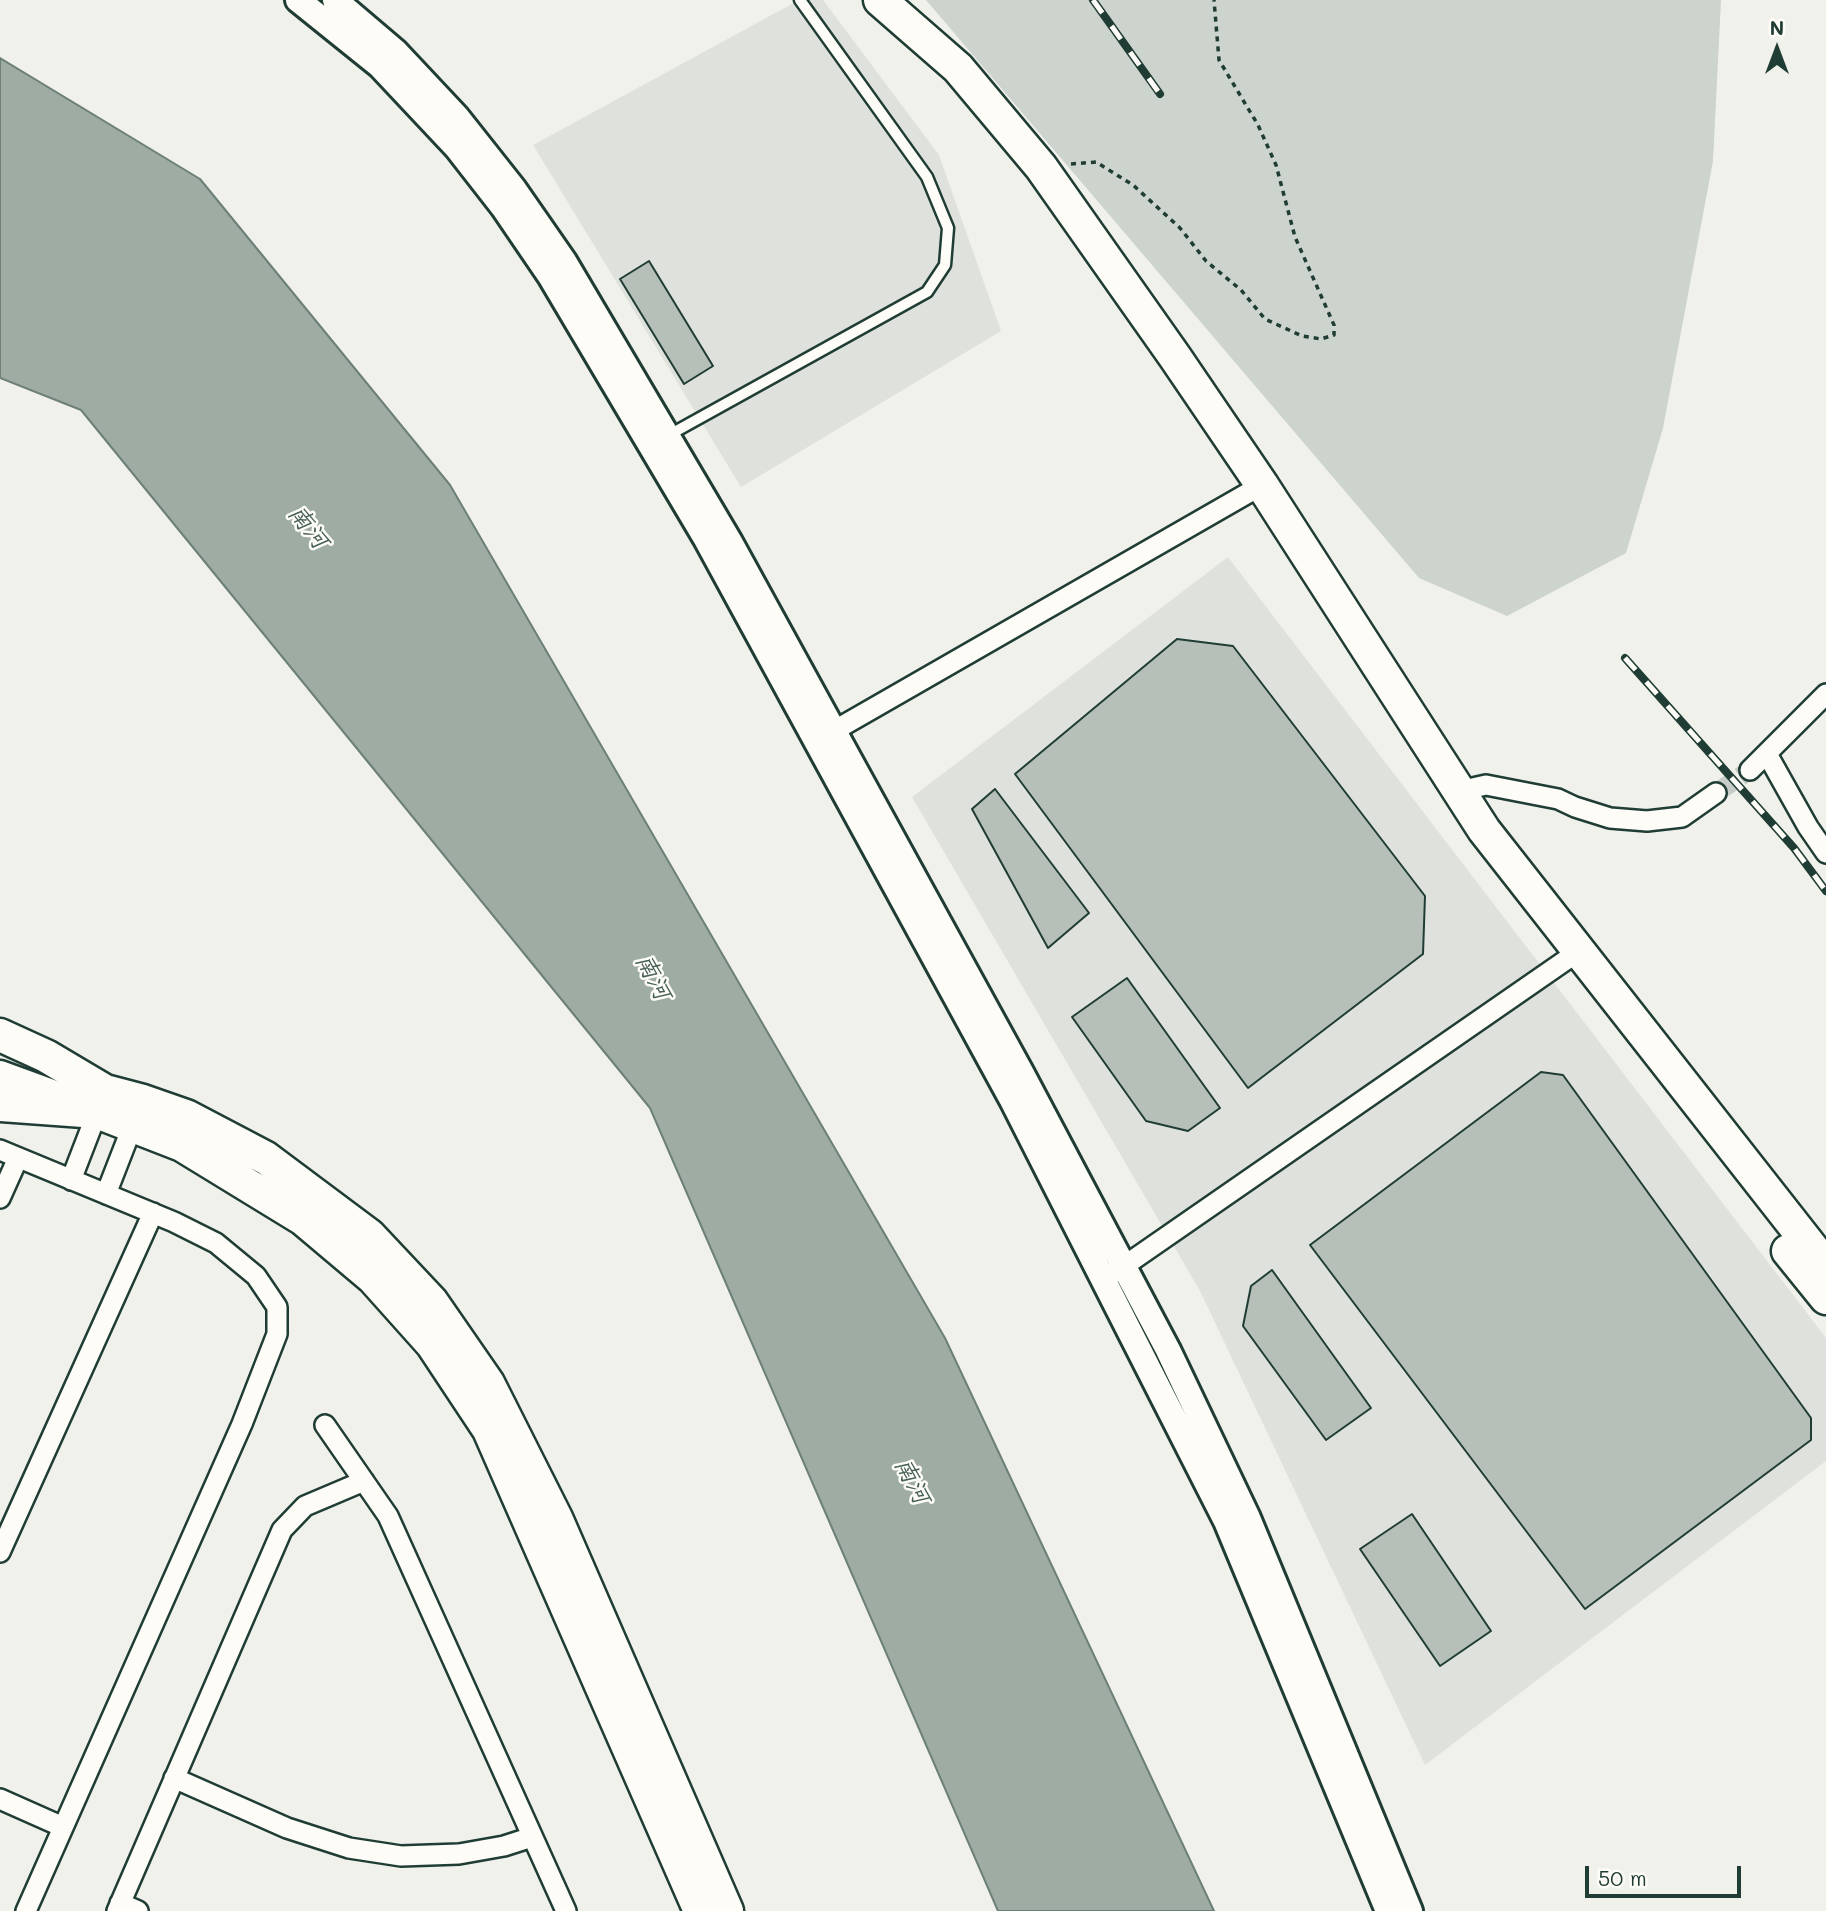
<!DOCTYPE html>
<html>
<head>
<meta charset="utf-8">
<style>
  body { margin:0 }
  #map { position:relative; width:1826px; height:1911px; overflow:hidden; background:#f0f1eb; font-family:Mali,sans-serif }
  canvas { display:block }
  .north { position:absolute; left:1742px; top:14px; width:70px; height:70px; -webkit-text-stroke:5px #fdfcf7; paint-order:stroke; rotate:0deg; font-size:19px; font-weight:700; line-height:28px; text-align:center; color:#1f3d34 }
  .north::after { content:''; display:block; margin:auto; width:24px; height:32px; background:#1f3d34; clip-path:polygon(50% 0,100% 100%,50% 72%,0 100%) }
  .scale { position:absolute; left:1585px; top:1866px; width:156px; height:32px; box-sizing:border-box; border:4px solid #1f3d34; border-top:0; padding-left:9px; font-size:21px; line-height:24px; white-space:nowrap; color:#1f3d34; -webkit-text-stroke:5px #fdfcf7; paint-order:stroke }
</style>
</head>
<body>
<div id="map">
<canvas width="1826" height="1911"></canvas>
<div class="north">N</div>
<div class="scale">50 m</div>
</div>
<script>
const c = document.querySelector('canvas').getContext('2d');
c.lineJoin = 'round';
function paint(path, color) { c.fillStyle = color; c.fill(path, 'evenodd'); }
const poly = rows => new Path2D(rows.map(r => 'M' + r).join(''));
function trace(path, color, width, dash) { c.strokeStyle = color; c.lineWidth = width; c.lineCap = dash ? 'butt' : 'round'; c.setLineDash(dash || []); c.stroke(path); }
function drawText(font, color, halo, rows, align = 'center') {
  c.font = font + ' Mali,"LXGW WenKai TC",sans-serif'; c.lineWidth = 5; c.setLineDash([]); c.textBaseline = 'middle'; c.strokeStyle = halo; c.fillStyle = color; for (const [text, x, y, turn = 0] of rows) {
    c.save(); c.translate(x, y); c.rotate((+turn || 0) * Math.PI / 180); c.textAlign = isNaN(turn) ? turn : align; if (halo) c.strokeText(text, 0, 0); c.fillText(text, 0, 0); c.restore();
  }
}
const built = poly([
  [799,0,823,0,939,155,1001,331,741,487,533,145],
  [1228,557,1826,1338,1826,1461,1425,1765,1200,1291,912,797]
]);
const green = poly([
  [926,0,1721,0,1713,161,1663,428,1626,553,1507,616,1419,578]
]);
const water = poly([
  [0,58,200,179,450,485,945,1338,1214,1911,998,1911,650,1108,81,410,0,378,0,58]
]);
const building = poly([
  [649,261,713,366,684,384,620,279,649,261],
  [1177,639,1233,646,1425,896,1423,954,1248,1088,1015,774,1177,639],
  [995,789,1089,913,1048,948,972,809,995,789],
  [1127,978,1220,1108,1188,1131,1146,1121,1072,1017,1127,978],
  [1541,1072,1563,1075,1811,1418,1811,1440,1585,1609,1310,1245,1541,1072],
  [1272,1270,1371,1408,1326,1440,1243,1326,1251,1286,1272,1270],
  [1412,1514,1491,1631,1440,1666,1360,1549,1412,1514]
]);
const minorTunnel = poly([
  [1716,793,1750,770]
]);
const path = poly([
  [1071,164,1096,162,1133,185,1180,228,1206,261,1241,290,1265,319,1302,336,1321,339,1334,335,1334,325,1295,237,1276,165,1258,125,1219,60,1214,0]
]);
const service = poly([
  [669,435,927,292,945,265,948,228,927,177,800,0]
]);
const minor = poly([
  [823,737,1262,485],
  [1767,754,1808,827,1826,853],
  [1750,770,1826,694],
  [1459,791,1486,785,1558,799,1575,807,1610,818,1647,821,1682,817,1716,793],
  [0,1150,174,1222,216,1243,256,1276,277,1307,277,1334,242,1424,26,1911],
  [71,1180,100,1105],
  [106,1194,136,1117],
  [0,1198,18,1158],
  [1114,1273,1579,951],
  [325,1425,388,1516,566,1911],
  [0,1552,153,1213],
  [174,1778,287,1828,349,1848,401,1856,459,1854,504,1846,532,1837],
  [0,1799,63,1827],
  [120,1903,138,1911],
  [117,1911,282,1530,305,1506,364,1481]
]);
const tertiary = poly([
  [298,0,380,66,457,148,503,207,550,276,706,539,1012,1100,1226,1521,1388,1911],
  [335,0,396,52,457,117,514,189,564,261,730,542,1021,1072,1168,1350,1248,1518,1410,1911]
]);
const primary = poly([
  [0,1076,82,1106]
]);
const trunk = poly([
  [880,0,958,68,1041,167,1175,357,1262,485,1484,830,1826,1266],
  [0,1035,46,1056,105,1091,143,1101,186,1116,266,1158,369,1235,432,1302,488,1383,556,1518,727,1911],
  [0,1105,97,1112,182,1145,303,1219,373,1278,432,1344,489,1430,700,1911],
  [1788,1251,1826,1298]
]);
const rail = poly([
  [1093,0,1160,94],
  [1625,658,1794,848,1826,891]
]);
const waterNames = [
  ["南河",308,527,52],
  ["南河",653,977,63],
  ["南河",912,1481,63]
];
paint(built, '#dfe2dc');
paint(green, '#cdd3cd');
paint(water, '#9faca4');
trace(water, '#6c8077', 2);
paint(building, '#b6bfb8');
trace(building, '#1f3d34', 2);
trace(minorTunnel, '#c6cdc6', 19, [19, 10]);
trace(service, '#1f3d34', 15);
trace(minor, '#1f3d34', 24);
trace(tertiary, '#1f3d34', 30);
trace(primary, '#1f3d34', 35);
trace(trunk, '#1f3d34', 37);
trace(path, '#1f3d34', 3.5, [5, 5]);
trace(service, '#fdfcf7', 10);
trace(minor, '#fdfcf7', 19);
trace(tertiary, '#fdfcf7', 24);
trace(primary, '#fdfcf7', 30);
trace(trunk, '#fdfcf7', 32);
trace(rail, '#1f3d34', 8);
trace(rail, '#fdfcf7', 5, [16]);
drawText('italic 24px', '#455e56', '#fdfcf7', waterNames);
</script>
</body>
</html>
